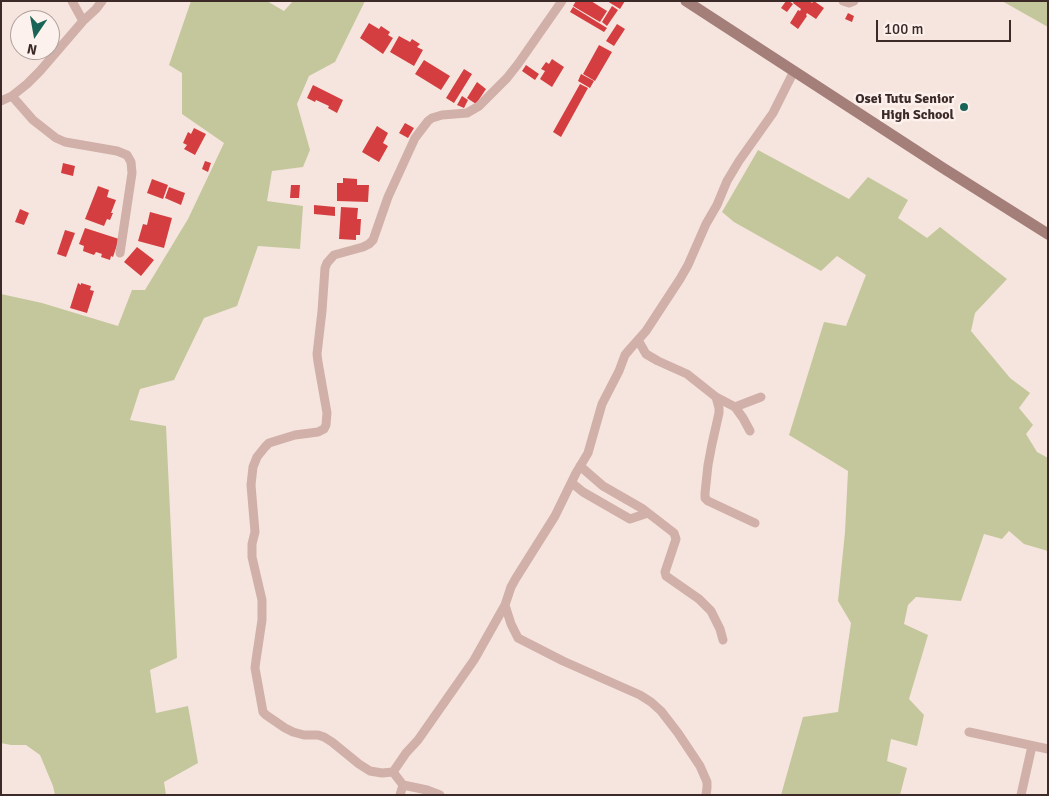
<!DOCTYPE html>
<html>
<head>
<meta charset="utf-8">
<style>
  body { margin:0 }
  #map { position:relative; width:1049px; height:796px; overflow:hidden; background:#f6e5de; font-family:Signika,sans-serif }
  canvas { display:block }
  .frame { position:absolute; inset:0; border:2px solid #3c2a29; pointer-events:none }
  .north { position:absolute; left:10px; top:10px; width:50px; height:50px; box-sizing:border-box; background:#fcf1ec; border:1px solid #afa19e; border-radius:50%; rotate:192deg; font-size:14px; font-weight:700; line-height:20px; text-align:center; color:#3c2a29 }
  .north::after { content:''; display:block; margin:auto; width:18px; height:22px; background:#196456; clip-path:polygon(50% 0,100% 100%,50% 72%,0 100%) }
  .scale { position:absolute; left:876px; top:20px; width:135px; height:22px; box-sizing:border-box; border:2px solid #3c2a29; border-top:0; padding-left:6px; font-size:15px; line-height:18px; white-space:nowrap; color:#3c2a29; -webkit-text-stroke:4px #fcf1ec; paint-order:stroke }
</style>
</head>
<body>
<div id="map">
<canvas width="1049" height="796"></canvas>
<div class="frame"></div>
<div class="north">N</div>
<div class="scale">100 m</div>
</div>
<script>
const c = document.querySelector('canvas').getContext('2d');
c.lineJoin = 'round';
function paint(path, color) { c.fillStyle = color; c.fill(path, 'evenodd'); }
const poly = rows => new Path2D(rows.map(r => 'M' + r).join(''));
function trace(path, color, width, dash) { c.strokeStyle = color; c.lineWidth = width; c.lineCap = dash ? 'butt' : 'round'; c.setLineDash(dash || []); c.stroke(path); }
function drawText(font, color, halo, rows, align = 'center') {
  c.font = font + ' Signika,sans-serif'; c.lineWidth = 5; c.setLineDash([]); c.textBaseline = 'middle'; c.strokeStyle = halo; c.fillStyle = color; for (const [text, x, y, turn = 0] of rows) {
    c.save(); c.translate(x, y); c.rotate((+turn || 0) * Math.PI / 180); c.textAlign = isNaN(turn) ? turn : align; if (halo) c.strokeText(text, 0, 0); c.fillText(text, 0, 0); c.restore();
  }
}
const green = poly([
  [191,1,267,1,284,11,293,1,365,1,335,62,309,76,297,104,310,150,303,167,272,171,267,201,303,206,300,249,258,246,237,306,204,318,174,380,140,389,130,420,166,426,177,658,150,670,156,713,188,706,198,763,164,782,166,795,55,795,53,786,40,755,26,745,11,745,1,743,1,294,42,303,118,326,132,290,145,290,188,219,224,143,182,114,182,73,169,65],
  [1002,1,1048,1,1048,27],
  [758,150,849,199,868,177,908,200,898,218,927,238,940,227,1007,279,975,313,971,331,1010,378,1030,393,1019,408,1033,425,1026,434,1037,452,1048,458,1048,551,1024,544,1009,531,1002,539,984,534,961,601,916,597,908,605,904,624,928,635,909,699,924,715,917,746,891,739,887,761,907,768,900,795,781,795,803,717,838,712,851,623,838,601,845,532,848,471,789,435,824,322,846,326,866,275,837,256,821,271,734,222,722,212]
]);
const building = poly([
  [576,1,591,1,607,11,600,22,573,6],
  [607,1,625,1,620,9],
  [786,1,789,1,793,4,787,12,781,8],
  [794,1,809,1,812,3,814,1,824,8,816,19,807,13,806,15,807,16,798,29,790,23,798,10,800,11,801,9,793,3],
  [612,6,618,10,607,26,602,22],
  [573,7,607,28,604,32,570,12],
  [848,13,854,16,852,22,845,19],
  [369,23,379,29,381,26,390,32,388,35,393,38,383,54,360,38],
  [617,24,625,29,614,46,606,41],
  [399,36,410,42,412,39,420,44,417,47,423,50,414,66,390,52],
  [599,45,612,52,595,81,583,74],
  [552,59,564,67,552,87,540,79,545,71,541,69,546,62,549,64],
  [424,60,450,76,441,90,415,74],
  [526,65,539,74,535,80,522,71],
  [464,69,472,74,454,103,446,98],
  [581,74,594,81,590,88,578,81],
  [477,82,486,89,476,104,467,98],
  [580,84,588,88,561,137,553,132],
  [313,85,343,100,337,113,328,108,329,106,316,100,315,102,307,98],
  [462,96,468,100,464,108,457,105],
  [405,123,414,128,408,138,399,133],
  [377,126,388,133,383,143,388,146,379,162,362,152],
  [194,128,206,134,195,155,184,149,187,145,183,143,188,132,191,134],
  [205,161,211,163,208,172,202,169],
  [63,163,75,166,73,176,61,173],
  [343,178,357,179,357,185,369,185,368,202,337,201,337,183,343,183],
  [152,179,168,185,163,199,147,193],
  [291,185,300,185,299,198,290,198],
  [98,186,109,190,107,197,116,200,111,213,113,213,110,220,107,219,104,226,85,219],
  [169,187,185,193,181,205,165,198],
  [314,205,335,207,335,216,314,214],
  [341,207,358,208,357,219,361,219,360,235,356,235,356,240,339,239],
  [20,209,29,213,24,225,15,222],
  [150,212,172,218,164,248,138,241,143,224,147,225],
  [85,228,119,239,113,257,111,256,110,260,101,257,102,254,96,252,94,255,83,251,84,246,79,244],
  [65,230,75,233,66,257,57,254],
  [137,247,154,260,141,276,124,262],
  [78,283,81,285,81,283,91,286,90,290,94,291,87,313,70,308]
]);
const street = poly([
  [72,1,83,21],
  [843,1,849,3,854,1],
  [12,96,33,120,56,138,65,142,117,151,127,155,131,162,132,173,120,253],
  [1,101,12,96,27,84,40,71,83,21,96,9,102,1],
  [638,340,646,354,658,361,687,374,716,397,719,408,719,413,712,444,708,465,705,493,705,498,708,501,755,523],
  [716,397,735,407,743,418,750,431],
  [735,407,761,397],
  [580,466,603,486,643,509,674,533,676,539,665,572,666,576,699,599,711,611,720,629,723,640],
  [572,483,583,492,630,519,648,513],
  [505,605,511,624,518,638,563,661,640,695,651,702,661,711,678,733,700,766,707,782,707,788,706,795],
  [969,732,1048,749],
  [393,772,382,773,370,771,359,764,332,742,324,737,318,735,304,735,293,732,285,728,266,715,263,712,255,668,256,660,262,620,262,600,252,557,252,544,255,532,251,485,253,467,257,457,265,447,269,443,295,435,318,432,324,429,326,425,327,413,318,362,317,354,322,311,325,268,327,263,334,255,363,247,369,244,373,240,388,197,415,138,428,121,432,118,442,115,467,113,479,106,507,78,518,64,562,1],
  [393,772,406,753,418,740,474,660,505,605,511,587,516,578,555,516,576,473,588,453,602,404,619,371,625,355,630,349,646,331,680,279,688,265,706,224,717,205,727,181,739,161,773,113,794,71],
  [393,772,403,785,400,795],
  [403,785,427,790,440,795],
  [1021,795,1032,746]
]);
const secondary = poly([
  [686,1,943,168,1048,234]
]);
const markers = [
  [964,107,5,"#196456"]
];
const poiNames = [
  ["Osei Tutu Senior",954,99],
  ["High School",954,115]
];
paint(green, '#c4c79c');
paint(building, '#d43e40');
trace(street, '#d0b0a8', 9);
trace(secondary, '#a47e79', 11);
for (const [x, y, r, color] of markers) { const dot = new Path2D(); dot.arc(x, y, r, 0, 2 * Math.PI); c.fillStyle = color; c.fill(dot); trace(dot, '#fcf1ec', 2); }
drawText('bold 14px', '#3c2a29', '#fcf1ec', poiNames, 'right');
</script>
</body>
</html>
